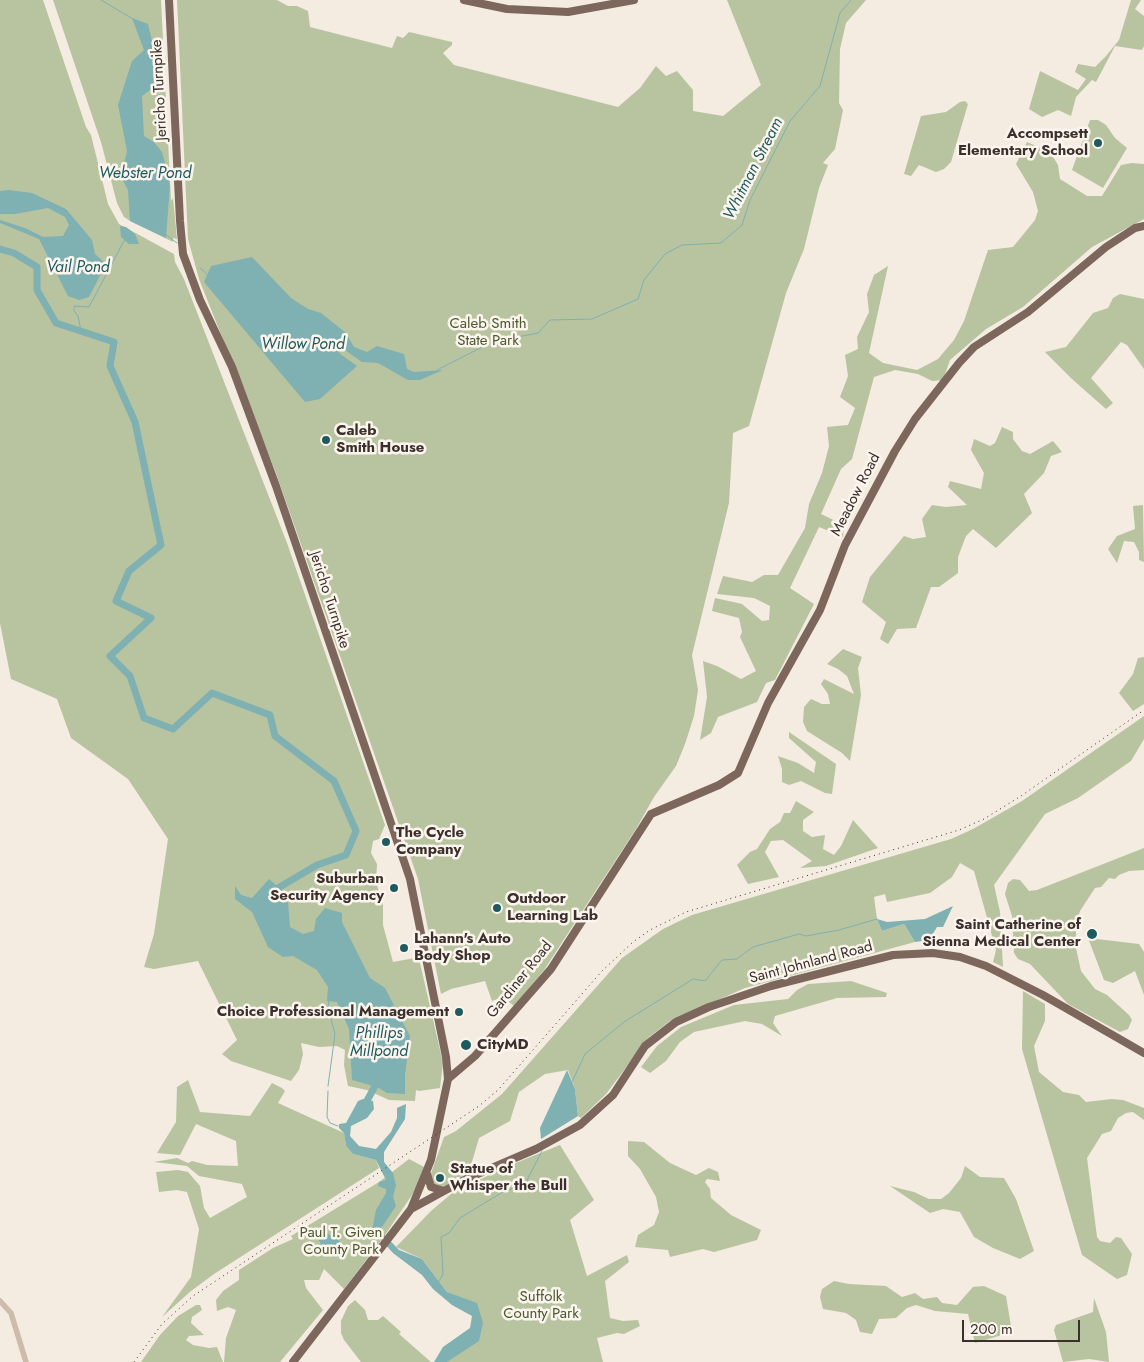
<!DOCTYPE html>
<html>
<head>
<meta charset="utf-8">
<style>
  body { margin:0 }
  #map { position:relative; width:1144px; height:1362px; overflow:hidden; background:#f4ebe1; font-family:Jost,sans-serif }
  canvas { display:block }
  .scale { position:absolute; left:962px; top:1320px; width:118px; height:22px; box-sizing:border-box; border:2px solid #3b302b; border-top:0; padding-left:6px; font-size:15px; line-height:18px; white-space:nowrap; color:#3b302b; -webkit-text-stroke:4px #fbf5ee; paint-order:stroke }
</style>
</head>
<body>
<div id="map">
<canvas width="1144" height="1362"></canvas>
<div class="scale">200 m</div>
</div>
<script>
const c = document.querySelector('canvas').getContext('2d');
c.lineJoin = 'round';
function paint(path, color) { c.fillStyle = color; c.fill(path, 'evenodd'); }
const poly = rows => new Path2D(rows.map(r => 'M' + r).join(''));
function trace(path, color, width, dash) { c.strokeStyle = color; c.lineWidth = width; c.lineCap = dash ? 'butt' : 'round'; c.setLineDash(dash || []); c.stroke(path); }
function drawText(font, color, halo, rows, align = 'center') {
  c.font = font + ' Jost,sans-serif'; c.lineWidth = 5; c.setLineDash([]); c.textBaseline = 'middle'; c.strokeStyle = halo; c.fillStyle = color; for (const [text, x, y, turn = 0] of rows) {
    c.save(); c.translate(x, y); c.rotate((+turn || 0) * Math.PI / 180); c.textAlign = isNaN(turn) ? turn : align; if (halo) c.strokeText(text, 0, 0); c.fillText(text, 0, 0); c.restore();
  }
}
const green = poly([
  [0,0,43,0,86,127,91,135,108,204,119,224,174,254,175,262,184,279,287,543,385,825,379,839,373,841,371,853,377,864,376,882,383,905,383,925,393,962,415,958,420,963,443,1063,440,1088,419,1091,416,1090,415,1101,389,1100,367,1090,348,1086,344,1065,345,1050,337,1046,319,1047,301,1043,303,1054,299,1070,291,1081,231,1061,222,1054,237,1040,198,961,154,969,144,967,154,934,168,839,128,779,71,738,57,699,11,679,0,623],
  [53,0,161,0,171,201,173,198,177,239,173,238,173,242,130,221,124,217,117,203,101,142],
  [177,0,277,0,288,6,297,6,308,11,310,27,392,48,397,36,403,38,409,32,452,42,452,45,443,53,454,65,618,107,640,88,656,66,666,76,677,71,693,90,693,111,723,116,761,85,727,0,866,0,846,23,840,49,839,103,843,110,835,149,823,163,828,165,819,188,804,249,786,293,749,426,733,433,729,503,692,655,698,690,694,716,685,744,676,766,654,797,636,829,544,970,514,1006,503,997,492,1001,485,981,451,989,441,994,418,879,276,473,199,279,188,239],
  [1131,0,1141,0,1135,9,1144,16,1144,46,1142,50,1115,46,1096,82,1092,80,1076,97,1071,116,1058,110,1042,117,1029,109,1040,71,1078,90,1086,79,1075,72,1078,64,1095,67,1106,56,1119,40],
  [965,101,968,104,951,162,944,169,936,172,919,165,911,176,904,174,921,116,946,112,960,102],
  [1090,120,1098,120,1106,125,1115,138,1127,148,1103,188,1072,170],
  [1027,142,1050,152,1058,165,1060,179,1087,196,1102,196,1121,165,1132,163,1144,164,1144,219,1092,247,1023,307,986,329,950,360,943,380,932,381,918,374,895,370,874,377,852,459,841,469,821,514,844,525,843,537,819,527,790,588,814,604,775,680,766,683,757,702,718,717,711,733,700,740,707,697,703,661,717,666,741,679,756,671,740,637,742,632,739,618,712,611,715,598,742,604,762,621,769,620,770,606,754,598,717,594,723,576,752,582,764,575,778,575,805,528,809,504,822,473,829,446,827,427,848,425,855,408,840,397,848,376,845,355,858,349,857,337,869,312,867,294,874,275,888,266,869,353,883,363,917,370,938,359,954,340,964,321,988,250,1013,247,1035,220,1038,211,1033,192,1016,164],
  [1120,294,1144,299,1144,369,1127,345,1121,342,1091,378,1113,403,1106,409,1072,379,1045,352,1066,347,1093,313,1108,308,1113,298],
  [1002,427,1013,432,1013,439,1022,451,1030,454,1053,441,1062,452,1051,456,1044,473,1024,494,1032,513,996,548,973,529,966,536,958,557,958,573,939,587,931,587,916,628,897,629,888,644,880,639,886,622,862,602,870,577,904,536,913,539,926,537,922,519,932,505,946,507,967,505,948,487,950,481,981,489,984,473,971,450,974,439,990,446,995,443],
  [1143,505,1144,562,1139,560,1139,552,1134,542,1124,541,1117,563,1108,549,1117,536,1135,529,1133,506],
  [843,649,862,657,858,668,861,695,850,761,842,753,807,731,803,722,804,707,811,699,822,704,830,704,828,694,821,684,824,679,854,694,847,676,838,669,827,664],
  [1144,657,1144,704,1133,711,1119,693,1133,674,1138,658],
  [1144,716,1144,739,1131,761,1078,798,1045,814,994,885,1000,912,1003,967,993,962,996,950,974,871,960,863,952,877,930,893,887,902,885,894,874,897,877,919,882,931,904,924,915,942,745,988,670,1021,648,1038,606,1094,581,1118,578,1116,575,1089,568,1070,545,1074,519,1092,510,1121,479,1138,469,1172,442,1188,435,1188,429,1179,444,1137,456,1131,502,1094,622,958,663,929,692,915,951,839,973,829,1022,801],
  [789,732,836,764,832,794,825,793,801,781,789,785,782,782,782,769,778,756,798,763,814,773,816,762,789,738],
  [796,801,814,812,803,820,803,831,812,837,825,835,823,849,834,855,841,846,853,820,878,848,826,866,800,868,812,861,783,840,771,841,765,852,779,877,748,884,737,865,750,852,757,849,770,829,780,822,784,813,790,813],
  [1144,848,1144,870,1129,871,1119,875,1115,879,1109,878,1101,887,1095,888,1080,911,1076,923,1076,948,1081,971,1095,989,1107,995,1129,1015,1132,1020,1128,1029,1120,1032,1068,1004,1030,964,1018,959,1014,953,1012,916,1005,894,1008,883,1013,879,1020,880,1029,891,1037,890],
  [1088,938,1139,944,1144,952,1144,995,1135,971,1113,983,1104,980],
  [851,981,887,993,886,997,837,998,775,1016,773,1023,782,1036,762,1024,745,1021,694,1032,680,1042,666,1061,650,1073,641,1067,657,1046,681,1027,734,1005,788,999,797,990,808,984],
  [1023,991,1045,1004,1045,1021,1034,1046,1039,1072,1063,1092,1079,1095,1086,1102,1112,1099,1123,1100,1144,1108,1144,1120,1133,1112,1126,1113,1118,1118,1111,1131,1102,1134,1087,1158,1097,1237,1100,1241,1110,1243,1116,1237,1121,1238,1132,1254,1127,1275,1117,1279,1082,1255,1022,1049],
  [188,1080,200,1112,250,1116,272,1083,282,1088,285,1091,278,1103,344,1133,346,1146,353,1154,376,1160,379,1168,214,1274,191,1291,162,1317,191,1277,199,1229,187,1192,177,1190,159,1192,156,1172,178,1170,188,1172,200,1186,204,1208,210,1218,247,1197,242,1184,199,1176,187,1166,154,1162,177,1158,188,1163,192,1161,207,1165,238,1166,236,1141,196,1124,180,1155,157,1153,176,1122,177,1087],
  [628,1141,644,1142,670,1163,696,1175,709,1168,718,1172,720,1181,707,1179,705,1182,710,1189,711,1198,731,1215,761,1230,757,1240,714,1252,703,1249,670,1257,668,1250,635,1247,638,1235,654,1225,659,1212,656,1197,640,1169,628,1156],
  [560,1145,594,1200,570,1220,587,1276,627,1255,629,1262,605,1281,610,1318,623,1321,638,1320,640,1326,624,1334,617,1333,597,1338,603,1362,447,1362,483,1323,457,1297,447,1292,422,1259,396,1247,431,1211,451,1194,501,1169],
  [409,1159,426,1168,416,1189,385,1235,344,1289,324,1269,319,1280,304,1280,306,1288,323,1310,280,1362,224,1362,226,1338,236,1310,228,1307,217,1311,216,1300,223,1291,239,1280,239,1270,273,1248,293,1239,291,1236,379,1182],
  [965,1166,980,1177,1004,1178,1016,1199,1034,1251,1020,1259,993,1248,974,1237,960,1212,943,1209,930,1213,890,1186,914,1192,929,1199,941,1199,949,1193,961,1178],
  [834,1281,849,1284,886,1286,902,1297,915,1293,923,1299,937,1297,942,1303,957,1305,973,1287,984,1286,1006,1296,1012,1332,975,1343,968,1314,935,1311,916,1305,907,1308,896,1318,879,1319,872,1334,860,1332,856,1320,846,1313,823,1309,820,1297,822,1289],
  [1094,1298,1106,1332,1109,1362,1089,1359,1063,1362,1054,1330,1056,1325,1093,1312],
  [355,1300,365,1310,368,1320,378,1320,383,1316,401,1332,399,1334,431,1362,361,1362,344,1340,341,1333,341,1321,348,1306],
  [196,1305,200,1305,202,1310,192,1317,191,1323,204,1335,189,1336,186,1340,193,1345,209,1348,217,1347,223,1362,141,1362,160,1335,178,1316]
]);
const water = poly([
  [132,18,148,24,156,58,157,85,142,96,144,136,154,142,162,152,166,166,170,186,166,238,130,221,128,190,121,177,127,151,118,105,132,61,144,50],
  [9,190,32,193,66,209,92,240,95,254,104,262,104,268,89,297,79,300,68,296,39,239,0,223,0,220,25,228,43,237,63,236,69,225,65,217,48,208,15,214,0,214,0,191],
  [120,226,126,227,135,234,139,244,129,244,121,237],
  [252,257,291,298,308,309,321,313,346,333,354,347,367,352,377,346,404,354,407,369,414,372,443,370,420,380,408,380,378,363,362,362,342,348,339,353,357,366,320,399,305,402,204,282,211,266],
  [269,879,282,890,288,902,290,927,303,934,314,931,316,919,325,908,342,913,342,922,370,978,385,988,410,1036,405,1075,405,1094,387,1093,377,1087,352,1080,349,1029,337,1002,327,1001,328,987,317,970,293,956,283,957,268,947,252,912,235,899,235,886,241,895,252,898],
  [953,906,943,927,937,927,929,940,915,942,904,924,882,931,877,919,887,922,925,919],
  [567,1070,575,1089,578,1116,541,1139,540,1128],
  [363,1099,373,1101,374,1109,367,1118,351,1126,350,1136,359,1146,376,1149,391,1132,397,1118,397,1108,406,1104,405,1119,384,1152,384,1162,393,1173,396,1185,393,1197,396,1206,380,1230,399,1250,422,1259,447,1292,477,1303,483,1323,479,1341,447,1362,434,1362,443,1347,470,1328,472,1316,452,1305,433,1289,422,1275,393,1253,372,1230,376,1210,386,1193,386,1189,378,1186,379,1182,386,1180,376,1160,353,1154,346,1146,344,1133,339,1128,339,1124,346,1123,358,1101],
  [323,1231,340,1241,332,1255,324,1251,317,1236]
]);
const stream = poly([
  [101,0,133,19],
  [165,234,177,243],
  [200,268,208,275],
  [81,331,78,316,74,311,74,306,89,307,125,239],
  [437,370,492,342,538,333,550,320,592,319,638,299,644,280,665,254,682,245,721,243,742,225,750,200,790,121,820,86,840,13,851,0],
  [572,1082,585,1054,624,1022,693,979,705,981,722,960,737,959,753,947,799,934,806,936,839,930,877,919],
  [328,1086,335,1034,328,1008,329,1000],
  [328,1091,327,1117,330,1123,338,1126],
  [438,1283,443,1274,441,1237,449,1233,460,1218,501,1193,525,1184,542,1151]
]);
const river = poly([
  [0,249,14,253,37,267,37,290,56,323,114,342,110,366,135,422,161,545,129,571,116,601,151,618,110,656,130,676,144,718,173,729,212,693,270,715,275,736,334,781,356,831,346,855,317,865,278,888,278,896],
  [364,1106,374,1088,375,1077]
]);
const minor = poly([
  [0,1301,11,1313,26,1362]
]);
const major = poly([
  [169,0,180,221,183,254,200,300,232,367,276,486,410,879,446,1057,448,1079,431,1160,411,1209,293,1362],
  [464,0,507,9,568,12,634,0],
  [448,1079,475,1056,551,969,651,814,719,785,738,773,768,703,820,610,845,545,895,451,915,419,959,363,974,347,1028,312,1106,247,1135,228,1144,226],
  [427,1174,431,1187,444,1191],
  [411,1209,466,1179,536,1149,580,1125,613,1095,645,1046,676,1022,709,1007,771,986,893,955,933,953,960,957,986,966,1043,995,1144,1053]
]);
const rail = poly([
  [134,1362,162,1324,193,1296,479,1106,498,1090,602,971,633,942,650,930,686,912,959,830,984,819,1021,796,1144,710]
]);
const markers = [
  [1098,143,5,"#1f5a5e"],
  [326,440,5,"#1f5a5e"],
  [386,842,5,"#1f5a5e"],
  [394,888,5,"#1f5a5e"],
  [497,908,5,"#1f5a5e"],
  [1092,934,6,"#1f5a5e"],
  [404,948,5,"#1f5a5e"],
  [459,1012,5,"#1f5a5e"],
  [466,1045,6,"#1f5a5e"],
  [440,1178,5,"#1f5a5e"]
];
const streetNames = [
  ["Jericho Turnpike",160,90,-93],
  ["Meadow Road",856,495,-63],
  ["Jericho Turnpike",329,600,72],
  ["Saint Johnland Road",811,963,-15],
  ["Gardiner Road",520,980,-51]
];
const poiNames = [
  ["Accompsett",1088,134,"right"],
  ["Elementary School",1088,151,"right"],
  ["Caleb",336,431],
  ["Smith House",336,448],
  ["The Cycle",396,833],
  ["Company",396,850],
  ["Suburban",384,879,"right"],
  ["Security Agency",384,896,"right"],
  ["Outdoor",507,899],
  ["Learning Lab",507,916],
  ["Saint Catherine of",1081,925,"right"],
  ["Sienna Medical Center",1081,942,"right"],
  ["Lahann's Auto",414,939],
  ["Body Shop",414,956],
  ["Choice Professional Management",449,1012,"right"],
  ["CityMD",477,1045],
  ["Statue of",450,1169],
  ["Whisper the Bull",450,1186]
];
const parkNames = [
  ["Caleb Smith",488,324],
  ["State Park",488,341],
  ["Paul T. Given",341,1233],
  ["County Park",341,1250],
  ["Suffolk",541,1297],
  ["County Park",541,1314]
];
const waterNames = [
  ["Whitman Stream",754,169,-63],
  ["Webster Pond",145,174],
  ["Vail Pond",78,268],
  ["Willow Pond",303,345],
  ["Phillips",379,1034],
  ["Millpond",379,1052]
];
paint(green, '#b8c4a0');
paint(water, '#7fb0b2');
trace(stream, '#7fb0b2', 1);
trace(river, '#7fb0b2', 7);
trace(minor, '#cdbbac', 5.5);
trace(major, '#7d675c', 8);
trace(rail, '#3b302b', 1, [1, 4]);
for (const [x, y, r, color] of markers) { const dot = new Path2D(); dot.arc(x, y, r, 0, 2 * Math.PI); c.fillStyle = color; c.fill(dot); trace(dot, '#fbf5ee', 2); }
drawText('15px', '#3b302b', '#fbf5ee', streetNames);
drawText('bold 15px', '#3b302b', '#fbf5ee', poiNames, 'left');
drawText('15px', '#4a5a2e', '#fbf5ee', parkNames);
drawText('italic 16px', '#1f5a5e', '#fbf5ee', waterNames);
</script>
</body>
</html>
